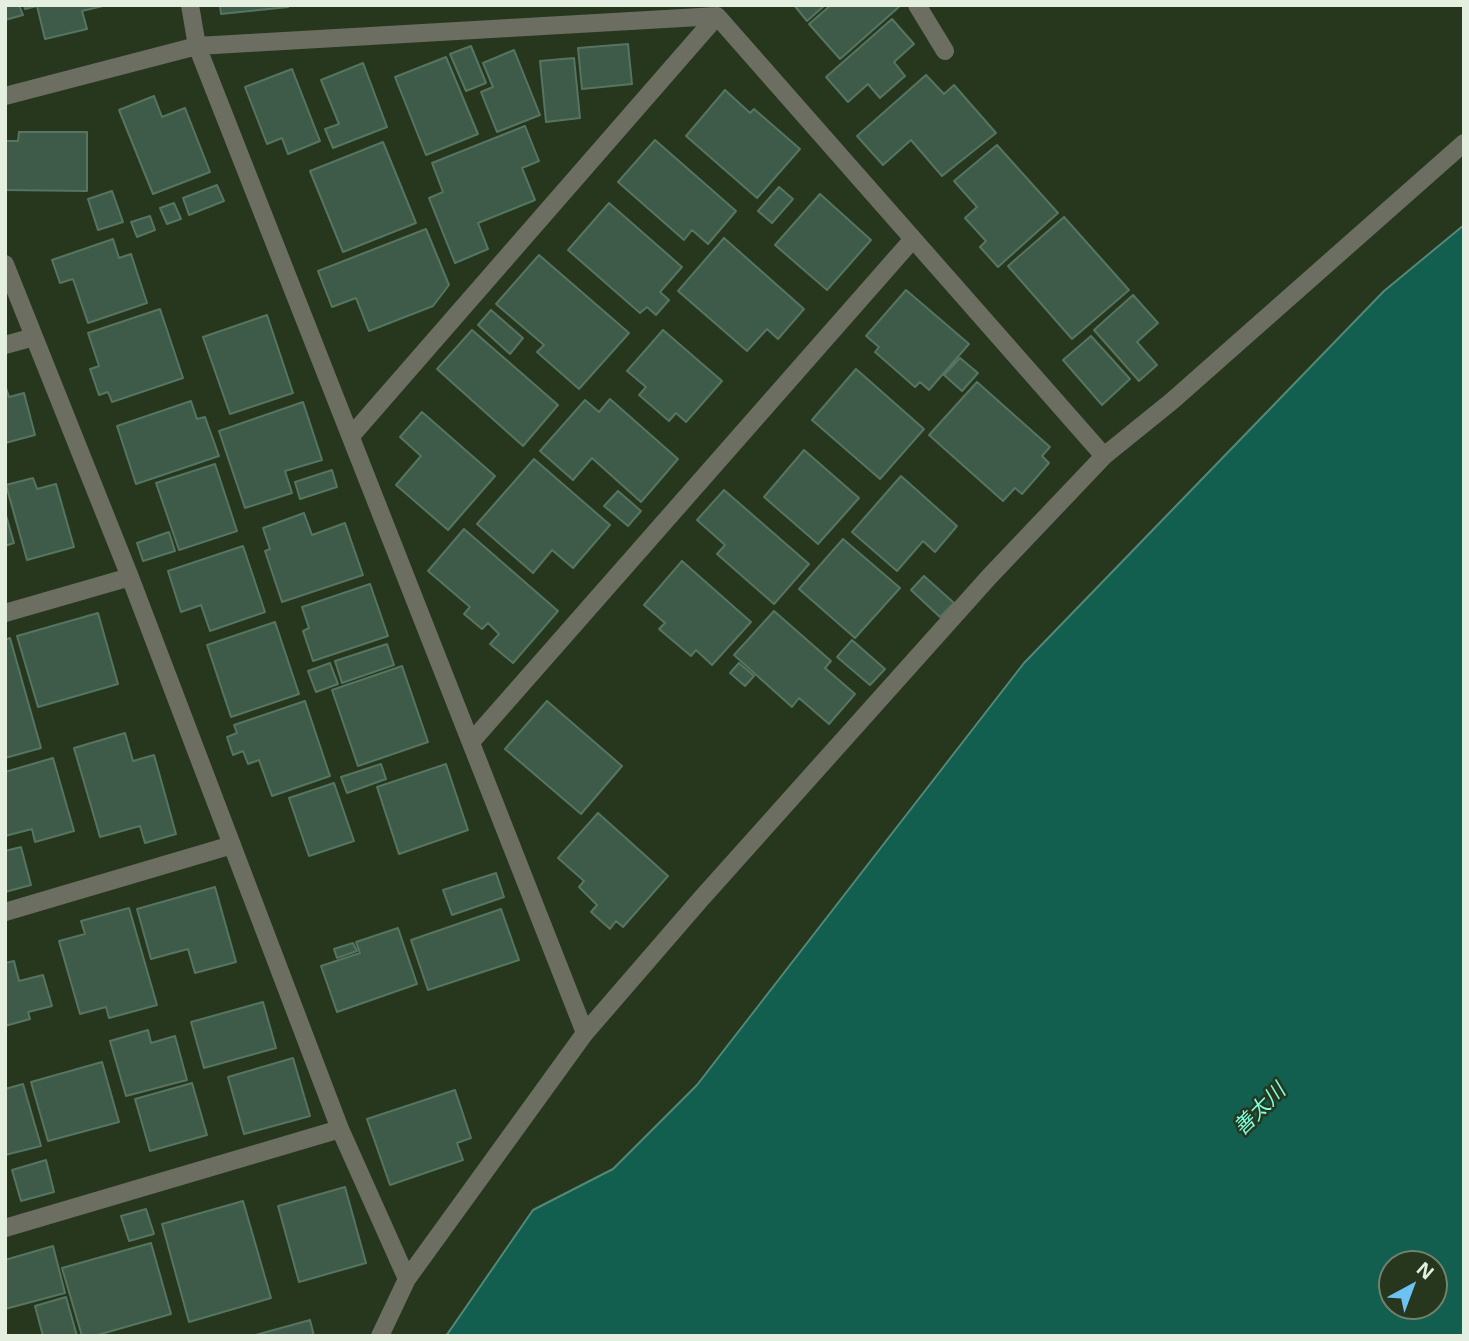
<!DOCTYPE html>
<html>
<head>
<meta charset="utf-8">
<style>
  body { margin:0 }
  #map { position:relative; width:1469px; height:1341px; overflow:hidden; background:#26371e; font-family:"Noto Sans",sans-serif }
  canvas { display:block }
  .frame { position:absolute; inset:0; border:7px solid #e4efdf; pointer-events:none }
  .north { position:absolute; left:1378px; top:1250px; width:70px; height:70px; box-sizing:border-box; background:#26371e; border:2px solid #72816b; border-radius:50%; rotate:41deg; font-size:19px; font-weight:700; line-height:28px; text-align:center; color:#e4efdf }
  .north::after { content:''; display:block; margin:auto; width:24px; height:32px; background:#6dc2f3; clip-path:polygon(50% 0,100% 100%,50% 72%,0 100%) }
</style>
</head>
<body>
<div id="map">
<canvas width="1469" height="1341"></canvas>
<div class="frame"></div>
<div class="north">N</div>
</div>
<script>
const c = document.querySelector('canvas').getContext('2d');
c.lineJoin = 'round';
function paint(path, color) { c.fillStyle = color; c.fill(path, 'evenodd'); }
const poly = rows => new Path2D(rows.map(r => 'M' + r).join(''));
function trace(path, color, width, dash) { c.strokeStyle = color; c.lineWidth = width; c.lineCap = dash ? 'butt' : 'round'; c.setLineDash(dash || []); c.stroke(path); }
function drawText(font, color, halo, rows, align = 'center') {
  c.font = font + ' "Noto Sans","Noto Sans JP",sans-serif'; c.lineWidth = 5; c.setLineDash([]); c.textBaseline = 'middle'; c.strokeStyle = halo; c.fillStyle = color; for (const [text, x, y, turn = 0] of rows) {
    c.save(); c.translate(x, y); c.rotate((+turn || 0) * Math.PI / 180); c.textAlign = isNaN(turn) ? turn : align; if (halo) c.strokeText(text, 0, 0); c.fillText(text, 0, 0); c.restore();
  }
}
const water = poly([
  [1464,225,1464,1336,446,1336,533,1210,613,1169,697,1085,1024,663,1384,291,1464,225],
  [1392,1264,1434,1264,1434,1306,1392,1306,1392,1264]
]);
const building = poly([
  [5,5,19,5,23,15,5,20,5,5],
  [24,5,107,5,82,11,87,29,45,39,37,6,25,9,24,5],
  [220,5,288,5,288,7,221,14,220,5],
  [794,5,825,5,807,21,794,5],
  [831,5,900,5,900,6,840,59,809,24,831,5],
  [892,19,914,44,894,62,905,76,880,98,868,84,848,102,826,77,892,19],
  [628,44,632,84,582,89,578,48,628,44],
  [471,46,486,83,466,91,450,54,471,46],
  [514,50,540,115,497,132,481,92,493,87,483,63,514,50],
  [446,57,478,134,426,155,395,77,446,57],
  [574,58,580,118,546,122,540,61,574,58],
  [363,63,387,127,333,148,325,129,339,124,321,80,363,63],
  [292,69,320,141,288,154,282,138,267,144,245,87,292,69],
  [926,75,944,94,954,85,996,133,942,176,911,140,883,165,857,136,926,75],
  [725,90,750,113,754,109,800,149,757,198,686,136,725,90],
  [154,96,162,117,185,108,210,172,153,194,119,110,154,96],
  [525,126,539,161,522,168,535,200,478,223,488,249,455,263,429,198,443,192,432,163,525,126],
  [19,132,87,132,87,191,5,190,5,141,18,141,19,132],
  [655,140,736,211,708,244,692,230,684,240,618,182,655,140],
  [383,142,416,223,343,252,310,171,383,142],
  [997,145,1058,213,998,267,980,247,986,241,965,218,977,207,954,181,997,145],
  [217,185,224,201,189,215,183,198,217,185],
  [779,187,793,199,772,223,758,211,779,187],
  [112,191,123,222,98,230,88,199,112,191],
  [820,194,871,240,827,290,775,245,820,194],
  [174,203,181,219,167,224,160,208,174,203],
  [609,203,682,267,660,292,669,300,656,315,647,307,640,313,568,250,609,203],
  [150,216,155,230,137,237,131,222,150,216],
  [1064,217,1129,290,1072,339,1008,266,1064,217],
  [426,229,449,285,433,306,369,331,356,298,332,307,318,271,426,229],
  [724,238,804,309,778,339,767,329,747,351,678,291,724,238],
  [113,239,119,258,131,254,147,303,88,323,73,279,60,283,52,260,113,239],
  [539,255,629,333,579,389,537,352,544,345,496,304,539,255],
  [906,290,969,344,929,390,920,382,915,387,875,352,879,347,866,336,906,290],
  [1133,295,1158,323,1137,342,1157,365,1139,381,1094,330,1133,295],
  [160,309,183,378,112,402,108,392,99,395,90,369,99,366,88,333,160,309],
  [491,310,523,338,510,354,478,325,491,310],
  [267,315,293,393,230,414,203,337,267,315],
  [472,330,558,405,523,446,437,369,472,330],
  [663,330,722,381,686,422,676,413,669,421,639,395,646,387,627,371,663,330],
  [1091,336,1130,379,1102,405,1063,360,1091,336],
  [960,358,978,373,962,391,944,375,960,358],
  [856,369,924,429,880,479,812,420,856,369],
  [977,382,1050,447,1042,456,1049,463,1022,494,1015,488,1003,501,929,435,977,382],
  [5,385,9,397,24,393,35,435,5,443,5,385],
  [610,399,678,459,641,502,592,458,573,480,540,451,585,400,599,412,610,399],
  [191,401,197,419,205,417,219,456,136,484,117,426,191,401],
  [303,402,322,460,285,471,292,493,245,508,219,431,303,402],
  [422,412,495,476,448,530,396,485,421,456,400,437,422,412],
  [804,450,859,498,818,544,764,497,804,450],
  [534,459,610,525,573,568,552,550,533,573,477,524,534,459],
  [215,464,237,531,179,550,156,483,215,464],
  [332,470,337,487,300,499,295,482,332,470],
  [901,476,957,526,935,552,923,541,897,571,852,532,901,476],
  [33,478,37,489,56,484,74,547,27,560,6,485,33,478],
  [724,490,809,564,774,604,717,554,725,545,697,520,724,490],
  [618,491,641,511,628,526,604,506,618,491],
  [5,512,14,543,5,546,5,512],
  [304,513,312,535,345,523,363,575,282,602,265,551,270,549,263,528,304,513],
  [464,529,558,611,513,663,490,644,499,634,488,623,482,629,464,614,470,607,428,571,464,529],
  [169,532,175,551,143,561,137,543,169,532],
  [843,539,900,588,855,638,799,589,843,539],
  [243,546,265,612,210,631,201,605,181,612,168,571,243,546],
  [682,561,751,622,712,665,696,650,691,656,659,629,665,623,644,605,682,561],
  [924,576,954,603,940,617,911,590,924,576],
  [370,584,388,636,313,661,303,631,309,628,302,607,370,584],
  [774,611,831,661,825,668,855,694,829,724,799,698,792,707,734,655,774,611],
  [98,613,118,684,38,707,17,636,98,613],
  [275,622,299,694,231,717,207,645,275,622],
  [10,638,41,748,5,758,5,640,10,638],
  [852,640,885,669,870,685,837,657,852,640],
  [387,644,394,665,342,683,335,661,387,644],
  [330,663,338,684,316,692,308,671,330,663],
  [739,663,754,676,745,686,730,673,739,663],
  [402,666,428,742,358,766,332,690,402,666],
  [305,701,330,776,272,796,259,760,248,764,243,751,233,755,227,737,237,733,234,725,305,701],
  [547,701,622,766,581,814,505,749,547,701],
  [125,733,133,761,154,755,176,834,145,843,140,826,100,837,74,748,125,733],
  [53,758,74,831,35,842,32,829,5,836,5,772,53,758],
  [381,764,386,779,347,793,341,777,381,764],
  [446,764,468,830,399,854,377,787,446,764],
  [334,783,354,841,309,856,289,798,334,783],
  [598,813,668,876,623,927,616,921,610,929,591,912,597,905,579,887,584,881,558,858,598,813],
  [21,847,31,885,5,892,5,851,21,847],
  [496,873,504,897,452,915,443,890,496,873],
  [215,887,236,962,195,973,188,949,151,959,137,909,215,887],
  [129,908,157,1005,109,1018,106,1007,80,1014,59,941,85,934,81,921,129,908],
  [501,909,519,960,428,990,411,940,501,909],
  [398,928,417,984,337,1012,321,966,360,953,356,942,398,928],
  [353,943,357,951,337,958,334,949,353,943],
  [14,961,19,981,43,975,52,1006,28,1012,30,1019,5,1026,5,963,14,961],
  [263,1002,276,1048,204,1068,191,1022,263,1002],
  [148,1030,151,1043,175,1036,187,1080,126,1096,110,1041,148,1030],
  [293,1058,310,1116,244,1134,228,1077,293,1058],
  [102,1062,119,1122,48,1141,31,1082,102,1062],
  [192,1083,207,1135,150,1151,135,1099,192,1083],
  [23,1084,41,1146,5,1155,5,1089,23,1084],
  [455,1090,471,1138,457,1143,463,1160,390,1185,367,1119,455,1090],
  [46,1160,54,1192,21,1201,12,1170,46,1160],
  [345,1187,366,1263,299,1282,278,1206,345,1187],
  [243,1201,271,1298,189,1322,162,1224,243,1201],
  [146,1209,154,1234,129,1241,121,1216,146,1209],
  [151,1243,171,1314,94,1336,82,1336,62,1268,151,1243],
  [53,1246,65,1293,5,1309,5,1260,53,1246],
  [66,1297,77,1336,43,1336,35,1306,66,1297],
  [310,1320,314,1336,252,1336,310,1320]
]);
const minor = poly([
  [190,5,197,46,585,1033],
  [917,5,945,51],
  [5,96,197,46,717,16,1104,456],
  [5,264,130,577,340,1129,407,1279],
  [5,345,34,337],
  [351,436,717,16],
  [5,613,130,577],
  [471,742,913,239],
  [5,912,232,845],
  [5,1228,340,1129],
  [380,1336,407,1279,585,1033,700,900,989,577,1104,456,1172,401,1464,143]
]);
const waterNames = [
  ["善太川",1260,1110,-45]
];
paint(water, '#125e4f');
trace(water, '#518a7a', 2);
paint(building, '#3d5b48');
trace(building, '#567561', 2);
trace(minor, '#6b6e60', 18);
drawText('italic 21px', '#7dfee0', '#26371e', waterNames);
</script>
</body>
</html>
